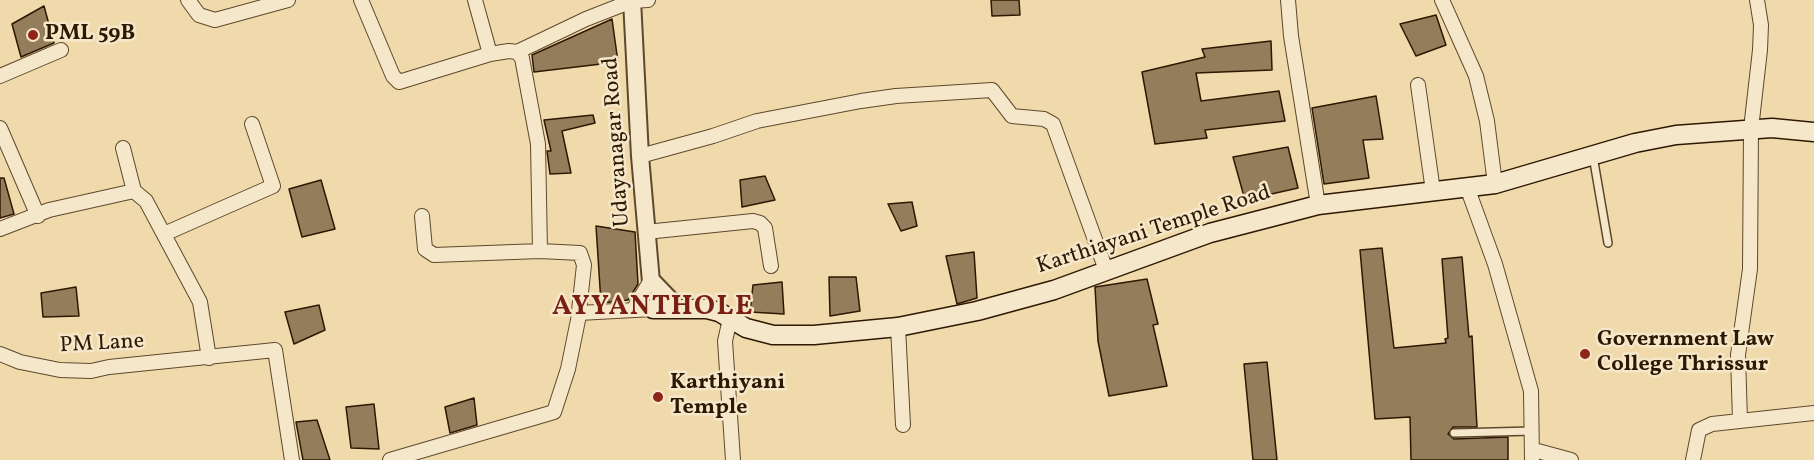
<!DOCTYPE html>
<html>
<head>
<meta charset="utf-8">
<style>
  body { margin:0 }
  canvas { display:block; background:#f0daac }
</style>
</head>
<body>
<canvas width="1814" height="460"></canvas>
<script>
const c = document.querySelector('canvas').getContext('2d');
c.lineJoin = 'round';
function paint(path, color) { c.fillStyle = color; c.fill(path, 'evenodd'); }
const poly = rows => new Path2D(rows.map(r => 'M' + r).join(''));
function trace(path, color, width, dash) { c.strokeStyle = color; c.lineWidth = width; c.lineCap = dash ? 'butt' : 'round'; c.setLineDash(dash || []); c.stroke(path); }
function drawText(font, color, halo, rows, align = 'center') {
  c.font = font + ' Vollkorn,serif'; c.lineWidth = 5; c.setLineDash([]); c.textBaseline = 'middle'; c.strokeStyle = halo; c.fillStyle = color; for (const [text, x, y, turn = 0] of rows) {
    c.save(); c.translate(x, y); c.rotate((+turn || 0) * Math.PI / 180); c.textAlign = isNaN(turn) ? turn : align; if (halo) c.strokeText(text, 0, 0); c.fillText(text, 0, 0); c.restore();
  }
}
const building = poly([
  [991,0,1019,0,1020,15,992,16,991,0],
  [44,6,54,43,21,57,12,24,44,6],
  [1436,15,1446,45,1416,56,1400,24,1436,15],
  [612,19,618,62,534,72,532,55,612,19],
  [1271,41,1272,70,1196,73,1201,101,1279,91,1285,121,1205,130,1207,138,1155,144,1142,72,1205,57,1202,49,1271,41],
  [1376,96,1383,139,1363,140,1369,178,1324,184,1312,108,1376,96],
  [593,115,595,123,562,131,571,173,550,174,547,151,551,151,544,120,593,115],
  [1288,147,1298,188,1245,200,1233,157,1288,147],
  [765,176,775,200,742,207,740,180,765,176],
  [0,178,4,178,14,214,0,218,0,178],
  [321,180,335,229,302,237,289,189,321,180],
  [912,202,917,226,901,231,888,204,912,202],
  [596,226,635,232,638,284,628,300,601,303,596,226],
  [1382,248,1394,348,1446,343,1445,339,1448,338,1442,259,1462,257,1469,337,1472,336,1477,427,1453,427,1448,434,1454,439,1508,437,1508,460,1411,460,1410,417,1375,419,1360,250,1382,248],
  [974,252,977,298,957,304,946,256,974,252],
  [829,277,856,277,860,311,830,316,829,277],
  [1147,279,1158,324,1153,325,1167,386,1109,396,1098,341,1095,287,1147,279],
  [782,282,784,314,750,312,753,285,782,282],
  [76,287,79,316,43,317,41,293,76,287],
  [319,305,325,330,294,344,285,312,319,305],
  [1267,362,1277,460,1253,460,1244,364,1267,362],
  [474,398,477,425,450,433,445,407,474,398],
  [374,404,379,449,351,448,346,407,374,404],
  [317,420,330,460,303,460,296,422,317,420]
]);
const service = poly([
  [1593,156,1608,243],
  [1454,433,1533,431]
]);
const minor = poly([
  [188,0,199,15,215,20,288,0],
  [361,0,393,76,399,82,490,54,509,51,517,52,522,58,538,144,540,251,434,255,425,249,422,216],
  [475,0,490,54],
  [1288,0,1291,36,1318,205],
  [1442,0,1476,76,1487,121,1495,184],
  [517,52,586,19,632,1,648,0],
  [0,76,61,50],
  [1418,85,1433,191],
  [0,128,38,216],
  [123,148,134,191],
  [640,156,713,136,757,121,861,101,896,96,992,90,1012,116,1044,119,1053,124,1106,270],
  [1467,187,1495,264,1531,391,1532,460],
  [0,229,49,210,134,191,146,201,200,302,209,358],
  [646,232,753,221,760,223,765,228,771,266],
  [164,234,273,186,252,124],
  [633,310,651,280],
  [579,313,653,309],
  [730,319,725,341,733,460],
  [898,327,903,425],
  [0,354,20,362,60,370,91,371,109,367,275,350,292,460],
  [1740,421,1738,355,1750,269,1751,129,1760,50,1761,25,1757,0],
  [1534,450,1571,460],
  [390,460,554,412,568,369,578,320,584,265,580,253,540,251],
  [1693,460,1699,430,1712,424,1814,413]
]);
const tertiary = poly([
  [632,0,640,156,651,282],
  [651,280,678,308]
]);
const secondary = poly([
  [653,309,707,309,719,312,746,328,773,335,814,335,898,327,977,311,1054,290,1210,233,1318,205,1495,184,1635,143,1676,135,1772,128,1814,132]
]);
const markers = [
  [33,35,6,"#8f2418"],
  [1585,354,6,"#8f2418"],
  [658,397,6,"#8f2418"]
];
const poiNames = [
  ["PML 59B",45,35],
  ["Government Law",1597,341],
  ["College Thrissur",1597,366],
  ["Karthiyani",670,384],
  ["Temple",670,409]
];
const streetNames = [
  ["Udayanagar Road",618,142,-94],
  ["Karthiayani Temple Road",1154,231,-18],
  ["PM Lane",102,345,-3]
];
const districtNames = [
  ["AYYANTHOLE",653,309]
];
paint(building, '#937d5a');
trace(building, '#2e1802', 1.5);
trace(service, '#5e482c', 10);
trace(minor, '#5e482c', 16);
trace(tertiary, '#5e482c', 20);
trace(secondary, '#2e1802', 21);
trace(service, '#f5e7c9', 7);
trace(minor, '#f5e7c9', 14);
trace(tertiary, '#f5e7c9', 16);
trace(secondary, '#f5e7c9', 18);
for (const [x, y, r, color] of markers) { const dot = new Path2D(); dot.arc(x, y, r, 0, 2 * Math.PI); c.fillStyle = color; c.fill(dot); trace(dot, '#f5e7c9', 2); }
drawText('bold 22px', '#2e1802', '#f5e7c9', poiNames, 'left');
drawText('22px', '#2e1802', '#f5e7c9', streetNames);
c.letterSpacing = '1.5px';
drawText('bold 28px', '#7a1f14', '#f5e7c9', districtNames);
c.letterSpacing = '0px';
</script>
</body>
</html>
